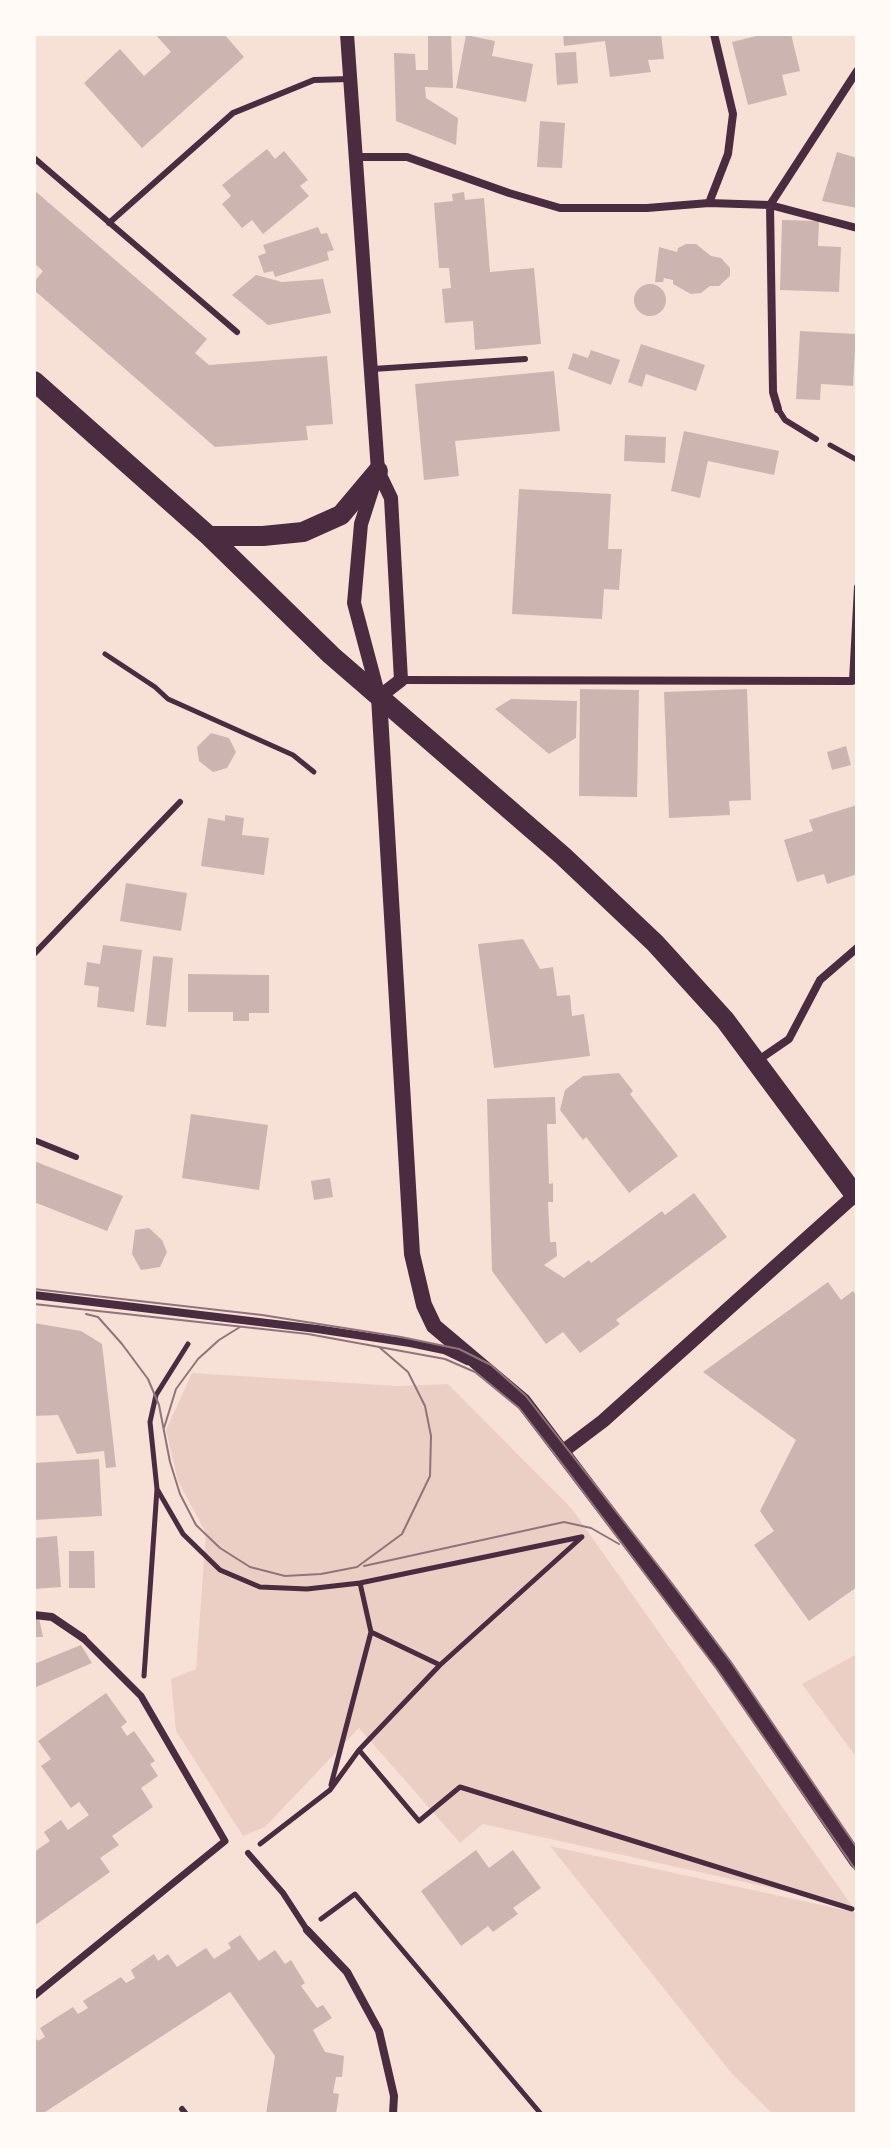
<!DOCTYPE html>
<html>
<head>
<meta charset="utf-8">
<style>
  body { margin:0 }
  #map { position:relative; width:891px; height:2148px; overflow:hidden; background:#f7e1d7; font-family:Jost,sans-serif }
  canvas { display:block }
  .frame { position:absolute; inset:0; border:36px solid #fffaf5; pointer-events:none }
</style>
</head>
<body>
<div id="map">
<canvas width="891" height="2148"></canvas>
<div class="frame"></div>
</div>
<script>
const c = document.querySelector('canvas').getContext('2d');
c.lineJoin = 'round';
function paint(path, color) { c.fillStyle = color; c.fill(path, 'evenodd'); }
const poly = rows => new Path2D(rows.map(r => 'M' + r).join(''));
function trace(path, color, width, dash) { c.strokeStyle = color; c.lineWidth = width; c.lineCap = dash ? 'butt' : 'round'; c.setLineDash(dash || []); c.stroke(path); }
const green = poly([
  [192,1373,398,1386,448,1384,572,1509,852,1906,483,1824,460,1843,359,1728,265,1827,243,1836,176,1731,171,1679,196,1669,206,1533,178,1481,166,1430],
  [857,1654,857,1758,802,1684],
  [550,1846,854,1912,857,1919,857,2114,773,2114,733,2075]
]);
const building = poly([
  [155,34,224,34,244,57,142,148,84,83,120,49,144,76,171,52],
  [428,34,451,34,453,88,425,87,426,98,458,118,456,145,396,121,394,53,415,54,416,70,428,70],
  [563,34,661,34,664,59,648,60,651,72,610,77,605,41,564,46],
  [764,34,791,34,800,71,782,75,787,95,748,105,732,42],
  [466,35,495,41,492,56,533,64,526,102,456,88],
  [576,52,578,83,557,85,555,53],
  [540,121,565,123,562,168,537,167],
  [267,149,275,159,284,151,308,180,300,186,309,196,263,234,252,220,242,228,222,204,231,196,222,185],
  [837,152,857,158,857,208,822,201],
  [34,190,207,339,195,353,209,365,327,356,333,424,306,426,308,440,215,447,34,290,34,282,43,271,34,263],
  [464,192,465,200,484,198,490,272,534,268,541,344,475,350,473,321,445,323,442,289,451,288,449,268,439,268,434,203,453,201,452,194],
  [782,220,819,221,818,246,841,247,839,292,780,290],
  [318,227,321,234,327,233,334,250,327,252,329,260,275,277,273,271,264,273,258,256,266,253,263,245],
  [686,244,696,244,711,256,721,258,730,268,730,276,719,286,710,286,701,293,691,294,673,284,673,280,664,278,663,282,655,282,659,247,677,252,678,248],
  [256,275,282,282,323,279,331,313,268,325,232,295],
  '634 300a16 16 0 1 1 32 0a16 16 0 1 1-32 0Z',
  [800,331,856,334,853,386,821,384,820,400,796,399],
  [641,344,705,365,696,391,646,374,642,387,628,382],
  [591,350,620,360,611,385,568,369,573,353,588,358],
  [554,371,560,431,455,441,459,476,424,480,415,384],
  [684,431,779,451,774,475,708,461,700,498,671,491],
  [625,435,666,437,665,463,624,461],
  [519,489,611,494,608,549,622,549,619,590,604,589,602,619,512,614],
  [580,689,639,690,637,797,579,796],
  [747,689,751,800,729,801,730,815,669,818,664,692],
  [511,699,577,701,576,738,549,754,495,709],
  [211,733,229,738,236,752,227,768,213,772,199,761,197,747],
  [846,746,851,765,832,770,827,752],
  [857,805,857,874,827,884,824,874,797,882,784,840,813,831,809,820],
  [225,815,244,818,242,835,269,838,264,875,201,866,208,818,225,821],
  [126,883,187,893,181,931,120,921],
  [523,939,540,969,553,967,557,996,570,995,572,1016,584,1014,590,1056,494,1068,478,944],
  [103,945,142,950,134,1012,97,1007,99,987,84,985,87,962,100,964],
  [153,956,173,958,166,1027,146,1025],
  [188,974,269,975,269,1013,249,1013,249,1021,233,1021,233,1012,188,1012],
  [619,1073,633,1091,630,1094,678,1156,629,1193,586,1137,583,1140,560,1110,565,1090,583,1076],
  [555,1097,556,1124,547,1124,549,1184,553,1183,553,1202,548,1202,550,1242,556,1242,557,1256,544,1265,564,1278,589,1260,591,1263,662,1211,665,1215,694,1193,727,1237,616,1320,620,1324,580,1353,563,1332,546,1344,492,1271,487,1099],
  [191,1114,268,1125,259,1190,182,1178],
  [34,1161,123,1196,107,1231,34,1202],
  [330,1178,333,1197,314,1200,311,1181],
  [149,1228,162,1240,167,1252,160,1267,141,1270,132,1254,135,1230],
  [828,1282,841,1300,853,1291,857,1296,857,1587,809,1621,754,1545,774,1531,760,1511,796,1440,703,1372],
  [34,1323,81,1331,102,1344,116,1467,106,1468,104,1451,77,1454,58,1415,34,1416],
  [99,1459,102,1516,34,1520,34,1463],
  [57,1536,61,1587,34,1589,34,1538],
  [69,1551,94,1551,95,1588,69,1588],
  [34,1618,39,1618,43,1637,34,1637],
  [81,1645,92,1663,34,1688,34,1664],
  [106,1693,127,1722,121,1727,127,1736,134,1731,155,1761,150,1764,158,1776,141,1788,153,1807,112,1836,119,1845,100,1858,110,1872,34,1926,34,1852,50,1841,44,1832,61,1820,68,1830,89,1815,79,1802,71,1808,41,1766,51,1759,38,1741],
  [476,1850,489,1868,513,1850,541,1888,513,1908,518,1914,493,1932,488,1926,461,1946,421,1891],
  [240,1935,259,1961,275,1950,285,1964,291,1960,305,1983,301,1986,317,2008,323,2005,332,2018,313,2030,325,2052,344,2056,342,2077,336,2077,333,2093,339,2094,336,2114,266,2114,275,2056,230,1992,42,2114,34,2114,34,2036,38,2041,45,2037,40,2028,73,2007,78,2014,88,2008,83,2001,121,1977,126,1983,135,1978,131,1970,154,1954,158,1961,168,1954,177,1967,206,1948,214,1959,231,1948,228,1943]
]);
const path = poly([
  [830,445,857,460],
  [105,654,155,687,168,699,293,755,314,772],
  [157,1489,183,1534,220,1570,260,1587,307,1589,360,1583,581,1537],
  [371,1632,440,1665],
  [144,1676,157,1489,150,1422,156,1395,188,1344],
  [359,1750,419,1821,460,1787,852,1909],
  [331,1785,371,1632,360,1583],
  [260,1844,330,1790,359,1750,440,1665,582,1537],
  [321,1919,355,1894,541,2114]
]);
const service = poly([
  [34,158,237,332],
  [109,223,233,113,314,80,349,79],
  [373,369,525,359],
  [778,409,785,420,816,439],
  [852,681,857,587],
  [34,954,180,802],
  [34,1140,76,1157],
  [248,1853,283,1893,307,1930],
  [182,2109,186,2114]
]);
const pedestrian = poly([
  [34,1996,225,1841,141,1696,83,1638]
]);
const minor = poly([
  [357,157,407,157,509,193,560,208,647,208,709,203,770,205,857,228],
  [709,203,728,154,733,114,714,34],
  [770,205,773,392,778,409],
  [770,205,857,71],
  [401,680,852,681],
  [757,1061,789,1039,820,980,857,948],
  [34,1295,317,1329,410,1343,444,1350,467,1361],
  [34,1615,52,1617,83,1638],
  [307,1930,347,1972,379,2031,394,2096,393,2114]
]);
const tertiary = poly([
  [347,34,378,471,361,524,354,603,379,697,401,680,391,498,378,471],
  [562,1452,603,1421,855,1195]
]);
const secondary = poly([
  [379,697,412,1254,424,1305,434,1326,523,1401,724,1666,857,1861]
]);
const primary = poly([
  [34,381,209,536,331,655,563,856,655,943,725,1020,855,1195,857,1194],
  [209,536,263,536,303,532,341,515,378,471]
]);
const tram = poly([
  [34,1289,262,1315,401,1337,459,1349,491,1365,526,1396,674,1586,731,1662,857,1848],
  [34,1304,308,1334,445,1359,475,1372,519,1408,557,1457,716,1668,857,1872],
  [86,1314,98,1317,122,1344,148,1379,159,1405,170,1462,180,1494,196,1525,220,1548,250,1567,285,1576,321,1574,357,1567,402,1534,430,1476,431,1436,425,1406,408,1372,379,1347],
  [164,1428,176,1389,198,1359,219,1340,240,1327],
  [364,1566,564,1522,591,1528,619,1544]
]);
paint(green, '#ebcfc5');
paint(building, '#ccb4b1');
trace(path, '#4a2c40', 5);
trace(service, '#4a2c40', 6);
trace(pedestrian, '#4a2c40', 7);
trace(minor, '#4a2c40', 8);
trace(tertiary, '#4a2c40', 14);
trace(secondary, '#4a2c40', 16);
trace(primary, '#4a2c40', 20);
trace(tram, '#8f747c', 2);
</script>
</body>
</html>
